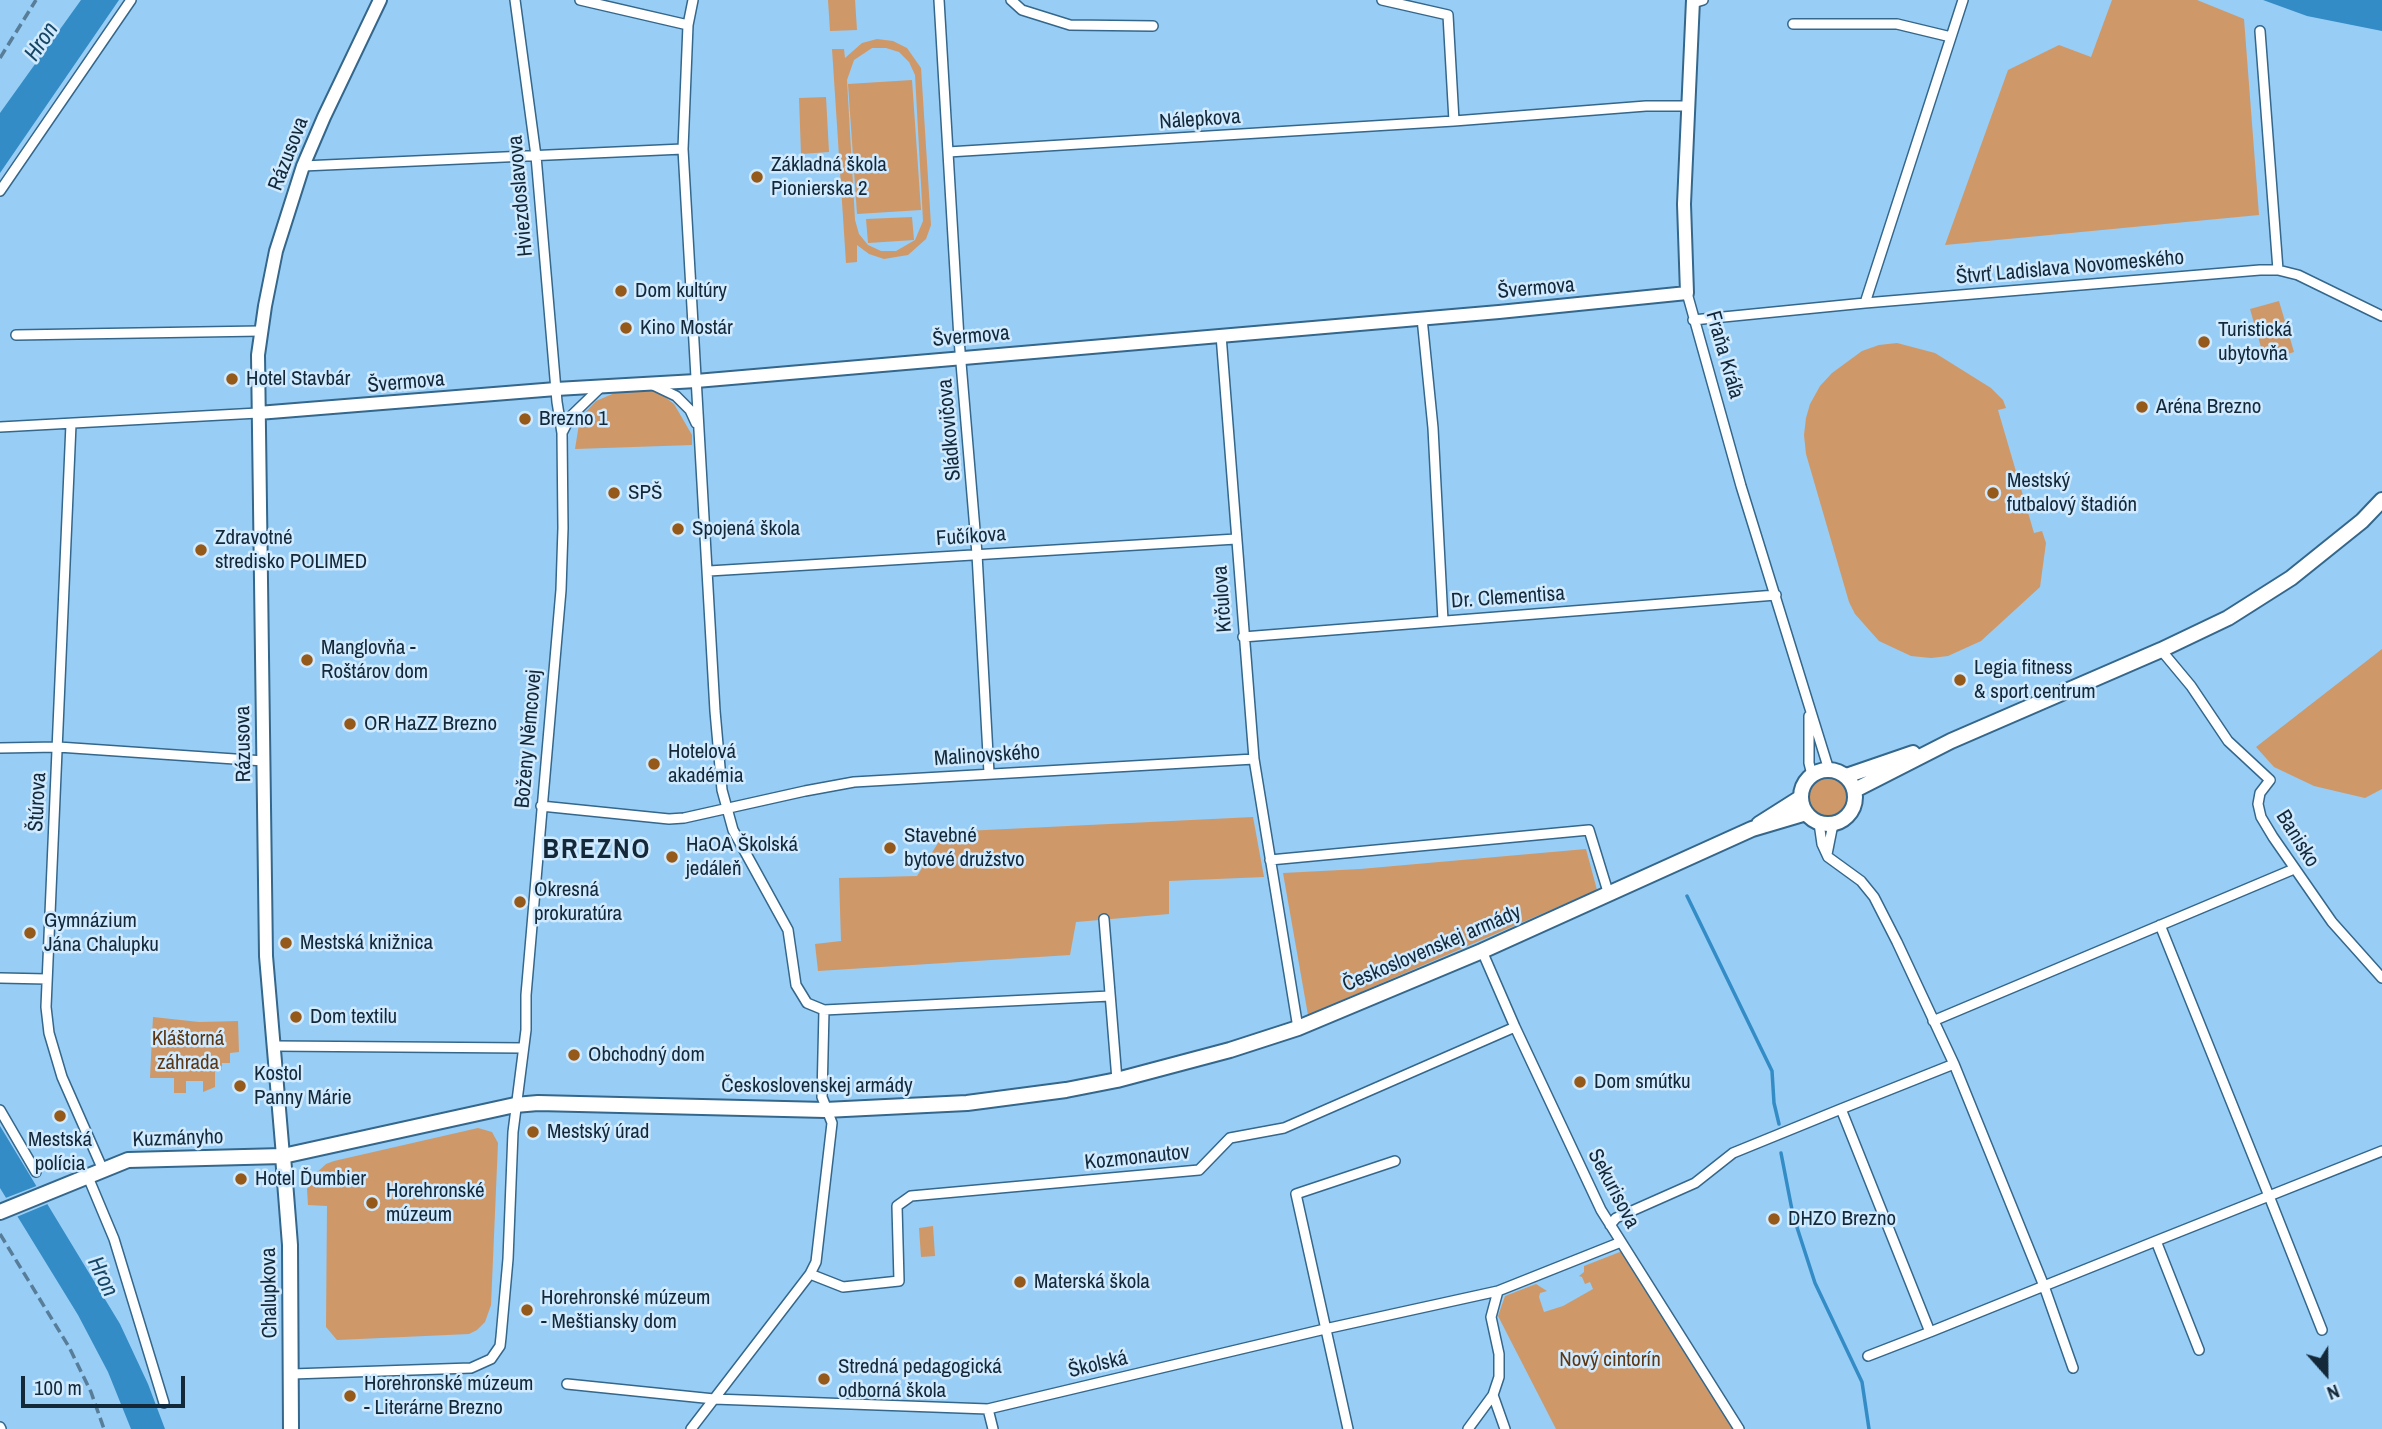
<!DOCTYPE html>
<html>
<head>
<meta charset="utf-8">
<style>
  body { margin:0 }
  #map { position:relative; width:2382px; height:1429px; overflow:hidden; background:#98cdf5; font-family:"Archivo Narrow",sans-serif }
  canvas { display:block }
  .north { position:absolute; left:2291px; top:1338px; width:70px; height:70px; -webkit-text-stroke:5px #d0eaff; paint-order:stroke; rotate:159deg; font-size:19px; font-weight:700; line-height:28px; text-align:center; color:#132838 }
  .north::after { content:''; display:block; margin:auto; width:24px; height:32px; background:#132838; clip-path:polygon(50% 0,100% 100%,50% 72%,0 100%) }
  .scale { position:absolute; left:21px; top:1376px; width:164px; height:32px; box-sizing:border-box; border:4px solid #132838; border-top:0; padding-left:9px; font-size:21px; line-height:24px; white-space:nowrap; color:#132838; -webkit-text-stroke:5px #d0eaff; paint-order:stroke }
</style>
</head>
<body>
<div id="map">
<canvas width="2382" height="1429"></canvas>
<div class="north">N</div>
<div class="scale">100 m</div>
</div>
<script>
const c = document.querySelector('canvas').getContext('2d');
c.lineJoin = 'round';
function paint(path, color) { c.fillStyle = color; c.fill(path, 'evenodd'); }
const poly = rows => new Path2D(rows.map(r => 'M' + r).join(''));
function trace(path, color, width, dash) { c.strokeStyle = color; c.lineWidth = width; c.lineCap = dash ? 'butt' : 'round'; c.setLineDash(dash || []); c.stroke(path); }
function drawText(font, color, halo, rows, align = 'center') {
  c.font = font + ' "Archivo Narrow",sans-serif'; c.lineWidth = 5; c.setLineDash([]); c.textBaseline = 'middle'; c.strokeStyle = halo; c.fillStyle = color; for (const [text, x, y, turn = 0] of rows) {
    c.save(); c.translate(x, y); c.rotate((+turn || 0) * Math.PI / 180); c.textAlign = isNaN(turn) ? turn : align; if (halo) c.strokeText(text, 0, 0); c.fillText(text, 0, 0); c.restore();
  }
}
const green = poly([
  [828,0,855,0,857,30,830,31],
  [2112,0,2197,0,2244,19,2259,215,1945,245,2008,70,2059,45,2091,57],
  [877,39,893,41,907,48,921,68,931,225,926,239,908,255,884,259,869,254,857,245,857,262,846,263,832,49,844,49,845,58,862,43],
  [872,48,886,48,899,52,909,62,915,75,923,221,915,240,896,251,881,251,868,245,859,234,855,220,847,80,854,60],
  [912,80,921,210,857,214,848,84],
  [826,97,829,152,801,154,799,98],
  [912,217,914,240,868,243,866,219],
  [2279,301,2294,352,2265,361,2250,309],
  [1897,343,1935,353,1991,388,2003,400,2006,408,1998,410,2034,533,2042,531,2046,543,2040,587,1981,641,1948,656,1931,658,1911,656,1879,641,1855,614,1849,602,1806,454,1804,435,1806,418,1810,404,1820,386,1832,373,1862,351,1879,345],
  [624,389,646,389,661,394,674,404,692,435,692,445,575,449,580,418,596,401],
  [2382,649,2382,789,2365,798,2314,786,2274,767,2256,747],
  '1808 798a20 20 0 1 1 40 0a20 20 0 1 1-40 0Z',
  [1253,817,1264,877,1169,881,1169,914,1076,922,1070,955,818,971,815,944,841,941,839,878,917,876,945,832],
  [1586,849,1597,890,1308,1015,1283,873,1360,869],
  [153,1017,199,1022,238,1021,239,1052,230,1053,230,1063,222,1063,222,1070,215,1070,215,1087,203,1092,203,1081,186,1081,186,1093,174,1093,174,1078,150,1078],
  [478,1128,492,1132,498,1143,491,1305,485,1322,477,1330,469,1334,337,1340,326,1327,327,1206,308,1205,307,1189,313,1176,326,1164,334,1161],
  [933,1226,935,1256,921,1257,919,1228],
  [1625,1250,1734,1429,1556,1429,1498,1316,1505,1296,1536,1284,1547,1291,1540,1293,1539,1297,1544,1312,1563,1306,1593,1289,1590,1282,1585,1284,1582,1277,1579,1276,1584,1272,1584,1266]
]);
const water = poly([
  [81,0,119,0,0,173,0,113],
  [2263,0,2382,0,2382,31,2307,16],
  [0,1126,120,1324,148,1384,165,1429,131,1429,108,1372,78,1315,0,1188]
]);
const pier = poly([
  [39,1185,50,1203,14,1218,3,1199]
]);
const stream = poly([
  [1687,896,1772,1071,1774,1103,1779,1124],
  [1781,1153,1793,1215,1815,1283,1862,1382,1869,1429]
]);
const street = poly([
  [580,0,688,25],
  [693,0,688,25,683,149,715,711,722,790,733,830,788,930,796,985,807,1003,824,1010,1110,996],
  [939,0,959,339,977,554,989,773],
  [1011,0,1022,10,1070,25,1153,26],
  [1382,0,1448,15,1454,121],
  [1693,3,1703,0],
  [1793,24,1897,24,1951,37],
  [2260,31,2278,270],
  [948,152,1454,121,1646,106,1688,106],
  [303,166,683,149],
  [0,191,131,0],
  [1687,293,1741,486,1829,770],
  [1865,303,1963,0],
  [1422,318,1433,428,1443,621],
  [1693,320,1865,303,2260,270,2278,270,2298,275,2382,316],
  [16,335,261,331],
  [1221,335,1254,759,1298,1028],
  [653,385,676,396,690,410,696,423],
  [71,424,46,1007,49,1033,62,1077,103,1170],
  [0,427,258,413],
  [563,431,570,417,601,387],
  [709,571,1236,539],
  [1243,637,1776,595],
  [2161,650,2191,686,2228,741,2270,780,2260,793,2258,804,2261,817,2273,837,2332,922,2382,978],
  [1809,716,1809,763,1812,775],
  [0,748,58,747,264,761],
  [541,806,669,819,684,818,805,791,854,782,1254,759],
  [1819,823,1822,844,1828,857,1861,881,1874,897,1897,942,1954,1064,1841,1109],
  [1827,854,1833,824],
  [1270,860,1589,830,1609,895],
  [1104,919,1117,1080],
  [1482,951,1515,1027,1601,1210,1739,1429],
  [0,978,47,979],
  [1933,1021,2294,869],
  [274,1046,523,1048],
  [0,1110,36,1172],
  [88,1177,114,1239,164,1403],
  [1610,1225,1616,1218,1695,1183,1733,1153,1841,1109,1930,1332,2044,1286,1954,1064],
  [2156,1241,2269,1196,2160,925],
  [810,1274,843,1287,899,1281,897,1206,911,1196,1199,1170,1230,1138,1284,1128,1515,1027],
  [2322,1330,2269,1196,2382,1151],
  [1868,1356,1930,1332],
  [2073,1368,2044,1286,2156,1241,2199,1350],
  [292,1374,471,1368,491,1359,500,1346,501,1337,508,1259,513,1132,526,1030,526,995,561,590,563,528,562,433,557,402,536,156,515,0],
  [567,1384,714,1399,988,1409,1325,1329,1498,1291,1621,1242],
  [1493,1395,1505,1429],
  [988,1409,993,1429],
  [0,1427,1,1429],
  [691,1429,810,1274,816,1262,832,1123,822,1097,824,1010],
  [1348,1429,1296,1194,1395,1161],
  [1468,1429,1493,1395,1499,1377,1499,1354,1491,1317,1498,1291]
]);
const secondary = poly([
  [258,413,556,389,696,381,1499,312,1687,293,1684,204,1693,0],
  [283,1156,266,956,258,355,265,306,276,251,303,166,324,117,380,0]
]);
const primary = poly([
  '1801 797a27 27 0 1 1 54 0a27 27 0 1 1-54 0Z',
  [1846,776,1913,753],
  [1855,790,1951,741,2161,650,2228,618,2291,578,2362,521,2382,500],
  [1759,824,1800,798],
  [283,1156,290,1245,291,1429],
  [0,1212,128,1160,283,1156,515,1105,538,1103,825,1110,967,1103,1066,1090,1117,1080,1230,1050,1298,1028,1482,951,1752,829,1806,813]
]);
const rail = poly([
  [0,58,36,0],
  [0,1234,69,1347,91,1392,104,1429]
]);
const markers = [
  [757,177,7,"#95591a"],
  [621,291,7,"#95591a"],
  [626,328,7,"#95591a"],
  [2204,342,7,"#95591a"],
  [232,379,7,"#95591a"],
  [2142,407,7,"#95591a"],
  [525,419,7,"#95591a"],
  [614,493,7,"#95591a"],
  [1993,493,7,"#95591a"],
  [678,529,7,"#95591a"],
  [201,550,7,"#95591a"],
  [307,660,7,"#95591a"],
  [1960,680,7,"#95591a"],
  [350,724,7,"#95591a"],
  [654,764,7,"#95591a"],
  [890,848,7,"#95591a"],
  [672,857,7,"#95591a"],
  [520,902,7,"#95591a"],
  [30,933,7,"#95591a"],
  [286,943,7,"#95591a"],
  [296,1017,7,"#95591a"],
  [574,1055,7,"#95591a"],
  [1580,1082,7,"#95591a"],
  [240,1086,7,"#95591a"],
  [60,1116,7,"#95591a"],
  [533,1132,7,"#95591a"],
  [241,1179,7,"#95591a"],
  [372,1203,7,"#95591a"],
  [1774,1219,7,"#95591a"],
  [1020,1282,7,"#95591a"],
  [527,1310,7,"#95591a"],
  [824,1379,7,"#95591a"],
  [350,1396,7,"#95591a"]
];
const streetNames = [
  ["Nálepkova",1200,120,-4],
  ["Rázusova",289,154,-69],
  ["Hviezdoslavova",521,196,-95],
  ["Štvrť Ladislava Novomeského",2070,268,-5],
  ["Švermova",1536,289,-5],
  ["Švermova",971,337,-5],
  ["Fraňa Kráľa",1724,355,74],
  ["Švermova",406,383,-5],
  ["Sládkovičova",950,430,-95],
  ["Fučíkova",971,537,-4],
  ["Dr. Clementisa",1508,598,-4],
  ["Krčulova",1223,599,-94],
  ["Boženy Němcovej",529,739,-85],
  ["Rázusova",244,744,-91],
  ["Malinovského",987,756,-4],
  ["Štúrova",38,802,-87],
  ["Banisko",2297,839,58],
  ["Československej armády",1432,949,-23],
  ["Československej armády",817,1086],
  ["Kuzmányho",178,1139,-2],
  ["Kozmonautov",1137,1158,-6],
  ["Sekurisova",1613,1189,62],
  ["Chalupkova",270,1293,-91],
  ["Školská",1098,1365,-13]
];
const poiNames = [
  ["Základná škola",771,165],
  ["Pionierska 2",771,189],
  ["Dom kultúry",635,291],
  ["Kino Mostár",640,328],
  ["Turistická",2218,330],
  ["ubytovňa",2218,354],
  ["Hotel Stavbár",246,379],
  ["Aréna Brezno",2156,407],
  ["Brezno 1",539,419],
  ["Mestský",2007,481],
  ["futbalový štadión",2007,505],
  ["SPŠ",628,493],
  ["Spojená škola",692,529],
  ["Zdravotné",215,538],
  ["stredisko POLIMED",215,562],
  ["Manglovňa -",321,648],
  ["Roštárov dom",321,672],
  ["Legia fitness",1974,668],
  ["& sport centrum",1974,692],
  ["OR HaZZ Brezno",364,724],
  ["Hotelová",668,752],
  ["akadémia",668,776],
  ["Stavebné",904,836],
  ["bytové družstvo",904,860],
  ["HaOA Školská",686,845],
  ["jedáleň",686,869],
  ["Okresná",534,890],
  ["prokuratúra",534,914],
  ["Gymnázium",44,921],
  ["Jána Chalupku",44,945],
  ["Mestská knižnica",300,943],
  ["Dom textilu",310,1017],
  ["Obchodný dom",588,1055],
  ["Kostol",254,1074],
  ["Panny Márie",254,1098],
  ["Dom smútku",1594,1082],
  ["Mestský úrad",547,1132],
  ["Mestská",60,1140,"center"],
  ["polícia",60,1164,"center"],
  ["Hotel Ďumbier",255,1179],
  ["Horehronské",386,1191],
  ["múzeum",386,1215],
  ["DHZO Brezno",1788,1219],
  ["Materská škola",1034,1282],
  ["Horehronské múzeum",541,1298],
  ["- Meštiansky dom",541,1322],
  ["Stredná pedagogická",838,1367],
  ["odborná škola",838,1391],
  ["Horehronské múzeum",364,1384],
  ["- Literárne Brezno",364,1408]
];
const parkNames = [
  ["Kláštorná",188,1039],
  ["záhrada",188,1063],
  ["Nový cintorín",1610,1360]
];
const waterNames = [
  ["Hron",42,42,-56],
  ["Hron",102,1277,64]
];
const districtNames = [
  ["BREZNO",597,850]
];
paint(green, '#cf9868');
paint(water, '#338cc6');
paint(pier, '#98cdf5');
trace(stream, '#338cc6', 3.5);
trace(street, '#34678b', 12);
trace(secondary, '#34678b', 16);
trace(primary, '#34678b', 18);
trace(street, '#fff', 9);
trace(secondary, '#fff', 12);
trace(primary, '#fff', 14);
trace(rail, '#577d99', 3.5, [10, 5]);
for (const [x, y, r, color] of markers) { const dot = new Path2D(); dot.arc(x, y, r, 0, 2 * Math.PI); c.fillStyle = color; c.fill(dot); trace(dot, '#d0eaff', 2.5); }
drawText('21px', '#132838', '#d0eaff', streetNames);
drawText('21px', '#132838', '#d0eaff', poiNames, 'left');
drawText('21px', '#5c3713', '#d0eaff', parkNames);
drawText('italic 23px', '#184765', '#d0eaff', waterNames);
c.letterSpacing = '2px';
drawText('bold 28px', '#132838', '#d0eaff', districtNames);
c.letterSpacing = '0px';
</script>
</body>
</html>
